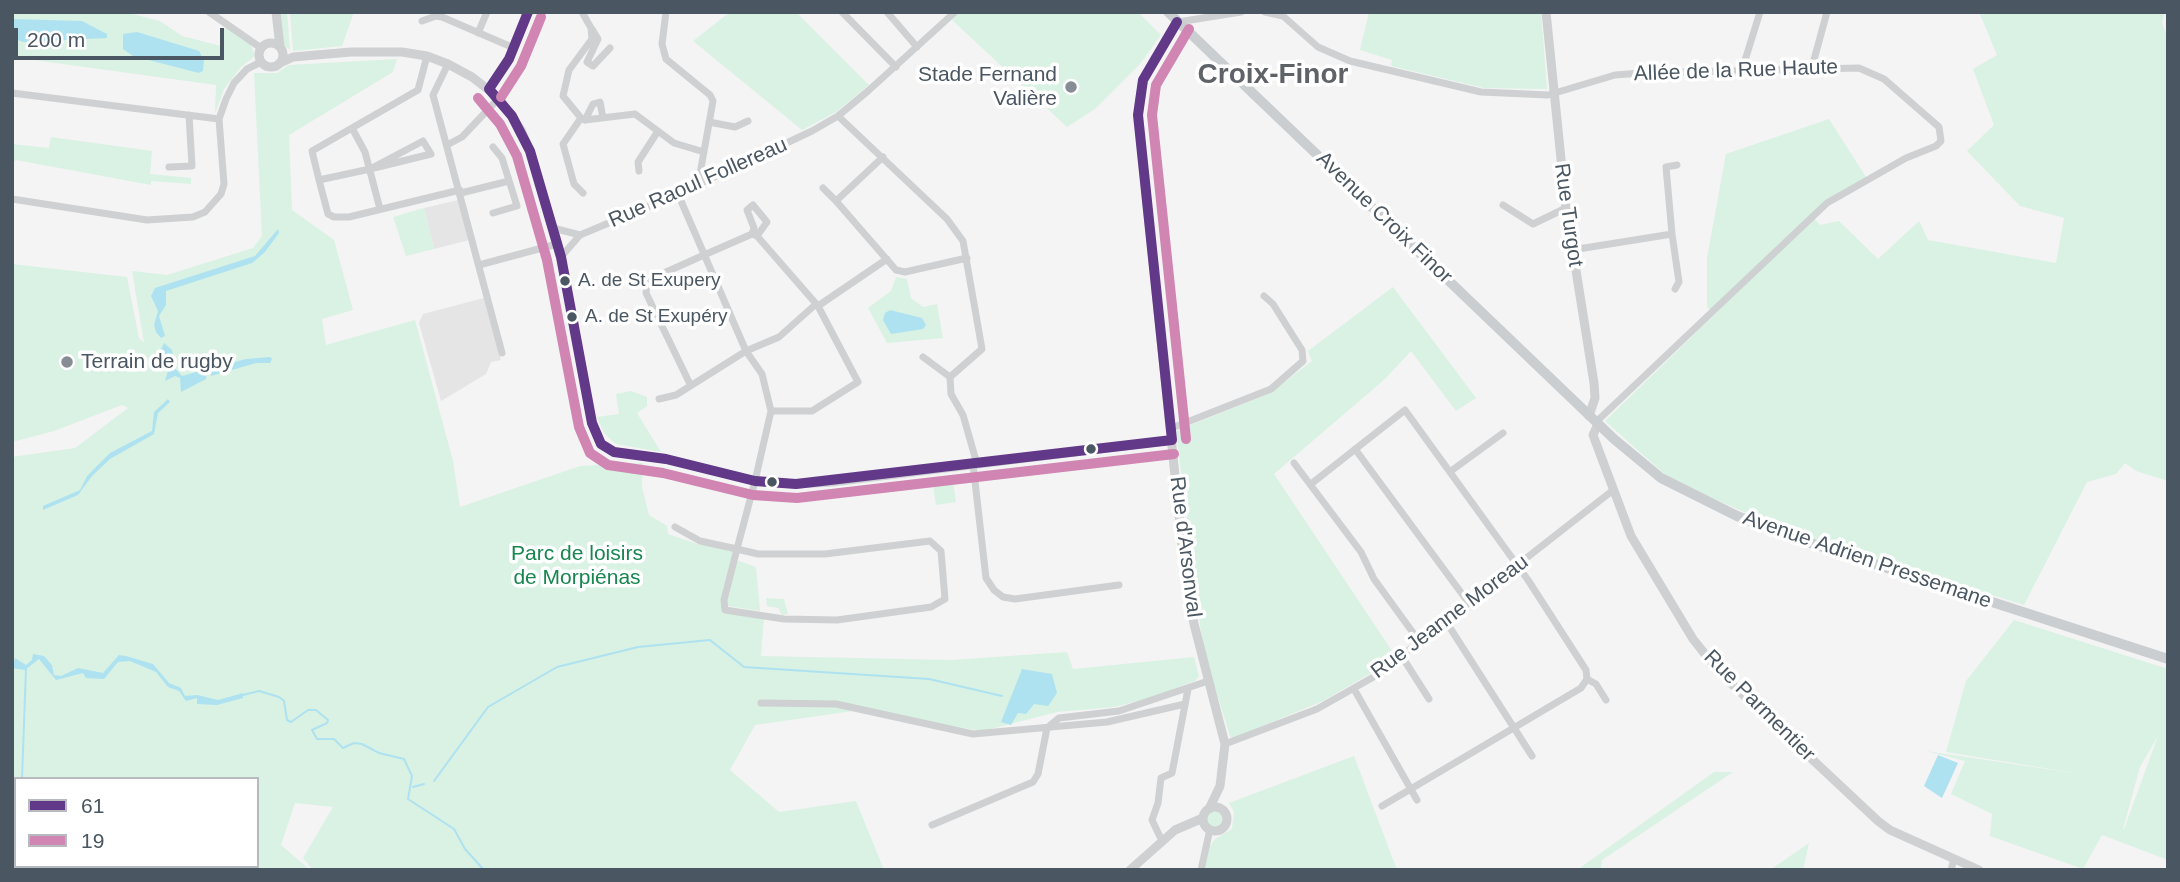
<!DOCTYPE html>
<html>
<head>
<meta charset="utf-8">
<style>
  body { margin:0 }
  #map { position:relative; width:2180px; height:882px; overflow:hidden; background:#f4f4f4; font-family:Helvetica,sans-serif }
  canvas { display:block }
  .frame { position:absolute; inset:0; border:14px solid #4a5661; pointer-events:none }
  .legend { position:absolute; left:14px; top:777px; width:245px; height:91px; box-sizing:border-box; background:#fff; border:2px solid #b7bbc0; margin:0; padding:9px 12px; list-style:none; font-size:21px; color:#4a5661 }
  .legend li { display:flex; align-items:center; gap:14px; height:35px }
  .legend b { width:35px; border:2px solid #b7bbc0 }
  .scale { position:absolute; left:14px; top:28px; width:210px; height:32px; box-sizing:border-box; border:4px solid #4a5661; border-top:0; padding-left:9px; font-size:21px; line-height:24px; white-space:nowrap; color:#4a5661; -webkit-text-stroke:5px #fff; paint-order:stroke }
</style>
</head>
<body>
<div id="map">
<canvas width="2180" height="882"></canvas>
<div class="frame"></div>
<ul class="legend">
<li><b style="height:9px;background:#623888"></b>61</li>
<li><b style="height:9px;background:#d085b2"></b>19</li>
</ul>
<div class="scale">200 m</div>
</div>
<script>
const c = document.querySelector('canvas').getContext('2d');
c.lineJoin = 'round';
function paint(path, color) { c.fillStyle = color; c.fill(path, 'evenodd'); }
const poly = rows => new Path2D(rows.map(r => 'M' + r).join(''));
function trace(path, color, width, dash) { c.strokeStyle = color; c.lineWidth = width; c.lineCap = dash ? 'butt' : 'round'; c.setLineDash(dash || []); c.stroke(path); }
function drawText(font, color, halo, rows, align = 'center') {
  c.font = font + ' Helvetica,sans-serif'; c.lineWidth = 7; c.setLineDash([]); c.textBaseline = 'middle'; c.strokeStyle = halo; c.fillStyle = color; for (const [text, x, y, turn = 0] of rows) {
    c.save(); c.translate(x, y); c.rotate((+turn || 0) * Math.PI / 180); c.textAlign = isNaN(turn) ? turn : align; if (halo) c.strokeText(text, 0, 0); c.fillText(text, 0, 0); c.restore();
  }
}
const education = poly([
  [458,200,469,240,434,249,424,208],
  [484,298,501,360,491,362,486,374,441,401,419,323,423,314]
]);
const green = poly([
  [12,12,125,12,160,21,182,36,221,46,225,27,251,45,255,56,241,67,224,89,215,114,216,85,12,57],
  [278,12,287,12,290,50,284,45],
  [290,12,354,12,342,46,293,51],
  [730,12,796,12,869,85,836,112,802,130,693,41],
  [959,12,1138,12,1161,35,1140,64,1095,109,1067,127,952,20],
  [1369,12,1541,12,1547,89,1484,88,1391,66,1392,60,1360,50],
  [1979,12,2165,12,2162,22,2168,40,2168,481,2136,471,2125,463,2116,474,2087,482,2024,605,1793,533,1691,489,1669,478,1605,421,1814,218,1820,225,1839,221,1878,259,1919,221,1928,240,2056,263,2064,218,2020,206,1967,151,1994,125,1973,69,1997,55],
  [397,59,393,72,289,135,292,210,334,240,353,310,322,319,326,345,415,320,453,461,460,507,580,466,643,463,642,487,649,515,667,526,668,534,700,545,737,549,725,610,764,617,761,656,951,660,1067,652,1073,669,1194,657,1199,676,1195,681,1150,698,1114,707,1057,712,991,729,990,732,853,711,755,725,730,770,779,812,856,801,884,870,313,870,303,858,333,807,295,803,281,845,310,870,12,870,12,457,75,448,128,408,122,405,54,431,12,442,12,264,127,277,139,338,144,343,132,271,167,275,253,248,262,236,254,73,277,73,289,65],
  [25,777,257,779,257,866,16,866,16,779],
  [1829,119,1866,177,1826,201,1710,311,1707,306,1707,258,1726,154],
  [51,137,152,151,150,174,191,178,191,184,151,181,151,185,16,160,12,163,12,144,49,148],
  [424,208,434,249,406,256,393,217],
  [896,277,907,279,911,298,923,307,937,304,943,338,887,343,868,308,891,291],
  [1393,287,1476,398,1456,411,1411,351,1385,379,1274,474,1394,654,1373,672,1323,701,1231,739,1203,649,1176,431,1270,393,1312,361,1308,351],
  [631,391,647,397,647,406,637,413,661,452,616,444,604,433,597,417,619,414,616,394],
  [952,475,956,502,936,505,932,478],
  [736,560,756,567,760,611,728,606,726,599],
  [766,598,784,599,788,614,782,615,778,608,767,606],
  [2014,620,2168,669,2168,860,2102,835,2083,869,1990,836,1992,814,1951,794,1965,761,1926,751,2087,775,1946,752,1966,681],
  [2158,736,2124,829,2123,829,2140,767],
  [1354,756,1397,870,1204,870,1206,852,1215,839,1232,829,1234,812,1229,803],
  [1714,772,1733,772,1602,860,1601,870,1577,870],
  '1207 819a8 8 0 1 1 16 0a8 8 0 1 1-16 0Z',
  [1809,843,1803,870,1770,870]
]);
const water = poly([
  [12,19,82,21,107,34,107,38,23,42,12,38],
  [137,32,199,51,204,60,203,71,199,73,133,56,123,49,123,34],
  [278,229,279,233,265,252,252,263,166,291,166,305,159,316,165,336,161,338,156,332,154,325,158,311,151,296,155,288,255,256],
  [890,310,922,318,926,325,923,329,891,334,883,320,885,313],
  [164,343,172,350,175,368,182,376,207,369,206,379,181,392,180,378,175,376,165,381,169,368,158,357],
  [270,357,272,359,270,363,256,363,211,376,212,369,220,366,246,359],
  [168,399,170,402,158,413,154,434,110,459,92,476,78,495,43,510,43,506,80,490,87,476,110,453,152,431,154,412],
  [33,654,44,656,52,665,54,675,61,676,78,668,103,673,119,655,126,656,153,664,169,683,181,688,185,696,197,695,218,700,243,693,243,698,217,705,197,704,197,698,186,701,179,691,168,687,156,672,130,661,118,662,104,679,86,678,83,673,56,680,39,659,25,670,12,668,15,658,26,665,32,660],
  [1022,669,1052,674,1057,693,1048,706,1034,704,1026,714,1018,713,1011,725,1001,722],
  [1938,755,1958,763,1942,798,1924,786]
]);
const stream = poly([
  [243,695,259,691,279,697,284,701,287,720,291,722,308,710,316,710,328,720,327,723,312,730,317,739,334,739,343,748,354,743,362,744,379,753,404,759,412,776,408,799,454,829,465,849,484,870],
  [22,779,26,668],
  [434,781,488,707,557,667,638,647,710,640,744,667,929,679,1002,696],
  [413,787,424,784],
  [12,823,16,821]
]);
const minor = poly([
  [209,12,261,48],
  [666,12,662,44,666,59,710,95,713,101,698,185],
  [842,12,896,67],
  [887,12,917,47],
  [1265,12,1283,16,1318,47,1350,61,1481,92,1548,95,1615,75,1641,73,1859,68,1884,79,1939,127,1941,141,1936,146,1906,158,1827,203,1596,422],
  [422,21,436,16,442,17,514,48],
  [1178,22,1241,12],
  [592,29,598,39,587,62,593,66,610,48],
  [478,33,487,12],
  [427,56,418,90,312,151,319,180,328,214,334,217,349,217,460,190],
  [448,64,433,95,502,353],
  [1812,67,1827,12],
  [1742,70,1760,12],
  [489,89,509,59,528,12],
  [12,93,219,119],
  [838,116,947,219,963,241,982,349,950,377,951,394,963,415,977,464],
  [581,118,585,120,635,114,674,143,704,152],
  [581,118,563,96,569,70,592,39,591,28,582,12],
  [581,118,563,144,574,184,583,193],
  [585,120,593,104,600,102,603,118],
  [709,122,735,127,748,121],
  [352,128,365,152,380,209],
  [447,145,462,137,499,98],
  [883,157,836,201,896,270,905,272,967,258],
  [169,167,192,166,189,115],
  [639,171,638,162,658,131],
  [319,180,370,169,431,154,423,141,370,169],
  [823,188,836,201],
  [461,193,509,181],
  [12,199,147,220,193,217,205,212,221,194,224,184,219,119,226,99,234,83,247,69,261,62],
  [1503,205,1533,224,1566,208],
  [493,213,517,206,502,158,493,147],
  [553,228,580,235,678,194,812,131,838,116,868,91,955,12],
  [752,234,754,228,747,210,753,205,767,222,757,236],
  [1672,234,1679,282,1675,289],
  [1572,250,1672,234,1666,167,1677,165],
  [561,257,580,235],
  [479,265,557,244],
  [818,306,887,259],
  [923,357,950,377],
  [690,384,646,293,647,284,655,277,704,255,752,234,757,236,818,306,858,382,812,411,771,411],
  [659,399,676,395,746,351,779,337,816,304],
  [1172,428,1271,389,1303,361,1302,350,1273,304,1264,296],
  [1355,449,1468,602],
  [1294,463,1361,552,1374,579,1419,641],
  [973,464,986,578,994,590,1003,597,1015,599,1119,585],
  [1451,471,1503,433],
  [1311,484,1405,410,1528,580,1586,670,1587,679,1581,688,1382,806],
  [675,527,700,541,737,549,758,554,825,554,930,541,941,551,945,599,931,607,837,620,784,619,725,610,724,600,737,549,755,481,771,411,762,374,746,351,678,194],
  [1445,620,1532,756],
  [1401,655,1429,699],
  [1587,679,1596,684,1606,700],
  [1354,689,1417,800],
  [761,703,836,704,973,734,1107,722,1185,704],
  [1047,728,1059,718,1119,711,1208,681],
  [1225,744,1317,709,1377,675,1612,491],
  [932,825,1033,782,1038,774,1047,728],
  [1162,841,1152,820,1158,803,1161,778,1172,773,1188,689],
  [1201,870,1210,829],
  [1951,870,1954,859]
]);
const tertiary = poly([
  [276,12,280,47],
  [1546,12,1566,208,1594,383,1595,398,1589,416],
  [1177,22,1143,80,1138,115,1185,573,1194,624,1225,744,1220,786,1209,809],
  '259 55a12 12 0 1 1 24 0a12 12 0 1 1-24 0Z',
  [280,63,293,57,351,52,402,52,427,56,448,64,472,77,499,98,521,130,530,151,561,257,592,423,601,444,614,452,666,459,755,481,796,484,832,482,1172,440],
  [1598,424,1593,435,1631,536,1693,639,1720,673,1878,821,1890,830,1979,870],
  '1203 819a12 12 0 1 1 24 0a12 12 0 1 1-24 0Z',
  [1130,870,1175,830,1203,818]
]);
const primary = poly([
  [1168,12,1614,439,1661,478,1737,516,1807,542,2168,659]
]);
const bus1 = poly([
  [489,89,512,116,530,151,561,257,592,423,601,444,614,452,666,459,755,481,796,484,1172,440],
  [489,89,509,59,528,12],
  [1172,440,1138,115,1143,80,1177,22]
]);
const bus2 = poly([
  [501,97,521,66,541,17],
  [478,98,500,124,517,156,547,260,579,427,590,453,608,465,663,473,753,495,797,498,1174,454],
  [1186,439,1152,115,1156,85,1189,29]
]);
const markers = [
  [1071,87,7,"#868d94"],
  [565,281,6,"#4a5661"],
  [572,317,6,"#4a5661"],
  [67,362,7,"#868d94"],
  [1091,449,6,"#4a5661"],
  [772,482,6,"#4a5661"]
];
const busNames = [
  ["A. de St Exupery",578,281],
  ["A. de St Exupéry",585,317]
];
const streetNames = [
  ["Allée de la Rue Haute",1736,71,-2],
  ["Rue Raoul Follereau",698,183,-24],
  ["Rue Turgot",1568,215,82],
  ["Avenue Croix Finor",1384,218,44],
  ["Rue d'Arsonval",1185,547,83],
  ["Avenue Adrien Pressemane",1867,560,19],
  ["Rue Jeanne Moreau",1450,617,-37],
  ["Rue Parmentier",1759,706,45]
];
const poiNames = [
  ["Stade Fernand",1057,75],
  ["Valière",1057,99],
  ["Terrain de rugby",81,362,"left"]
];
const parkNames = [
  ["Parc de loisirs",577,554],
  ["de Morpiénas",577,578]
];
const districtNames = [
  ["Croix-Finor",1273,75]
];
paint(education, '#e6e5e6');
paint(green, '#d9f2e3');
paint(water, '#aee2f0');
trace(stream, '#aee2f0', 2);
trace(minor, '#ced0d2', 7);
trace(tertiary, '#ced0d2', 9);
trace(primary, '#caced1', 10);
trace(bus1, '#623888', 10);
trace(bus2, '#d085b2', 10);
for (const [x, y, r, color] of markers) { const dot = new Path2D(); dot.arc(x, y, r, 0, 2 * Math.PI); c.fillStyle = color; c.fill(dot); trace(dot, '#fff', 2.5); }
drawText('19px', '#4a5661', '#fff', busNames, 'left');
drawText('21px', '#4a5661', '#fff', streetNames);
drawText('21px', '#4a5661', '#fff', poiNames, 'right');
drawText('21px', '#17864f', '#fff', parkNames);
drawText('bold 28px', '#5f6368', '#fff', districtNames);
</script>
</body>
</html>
